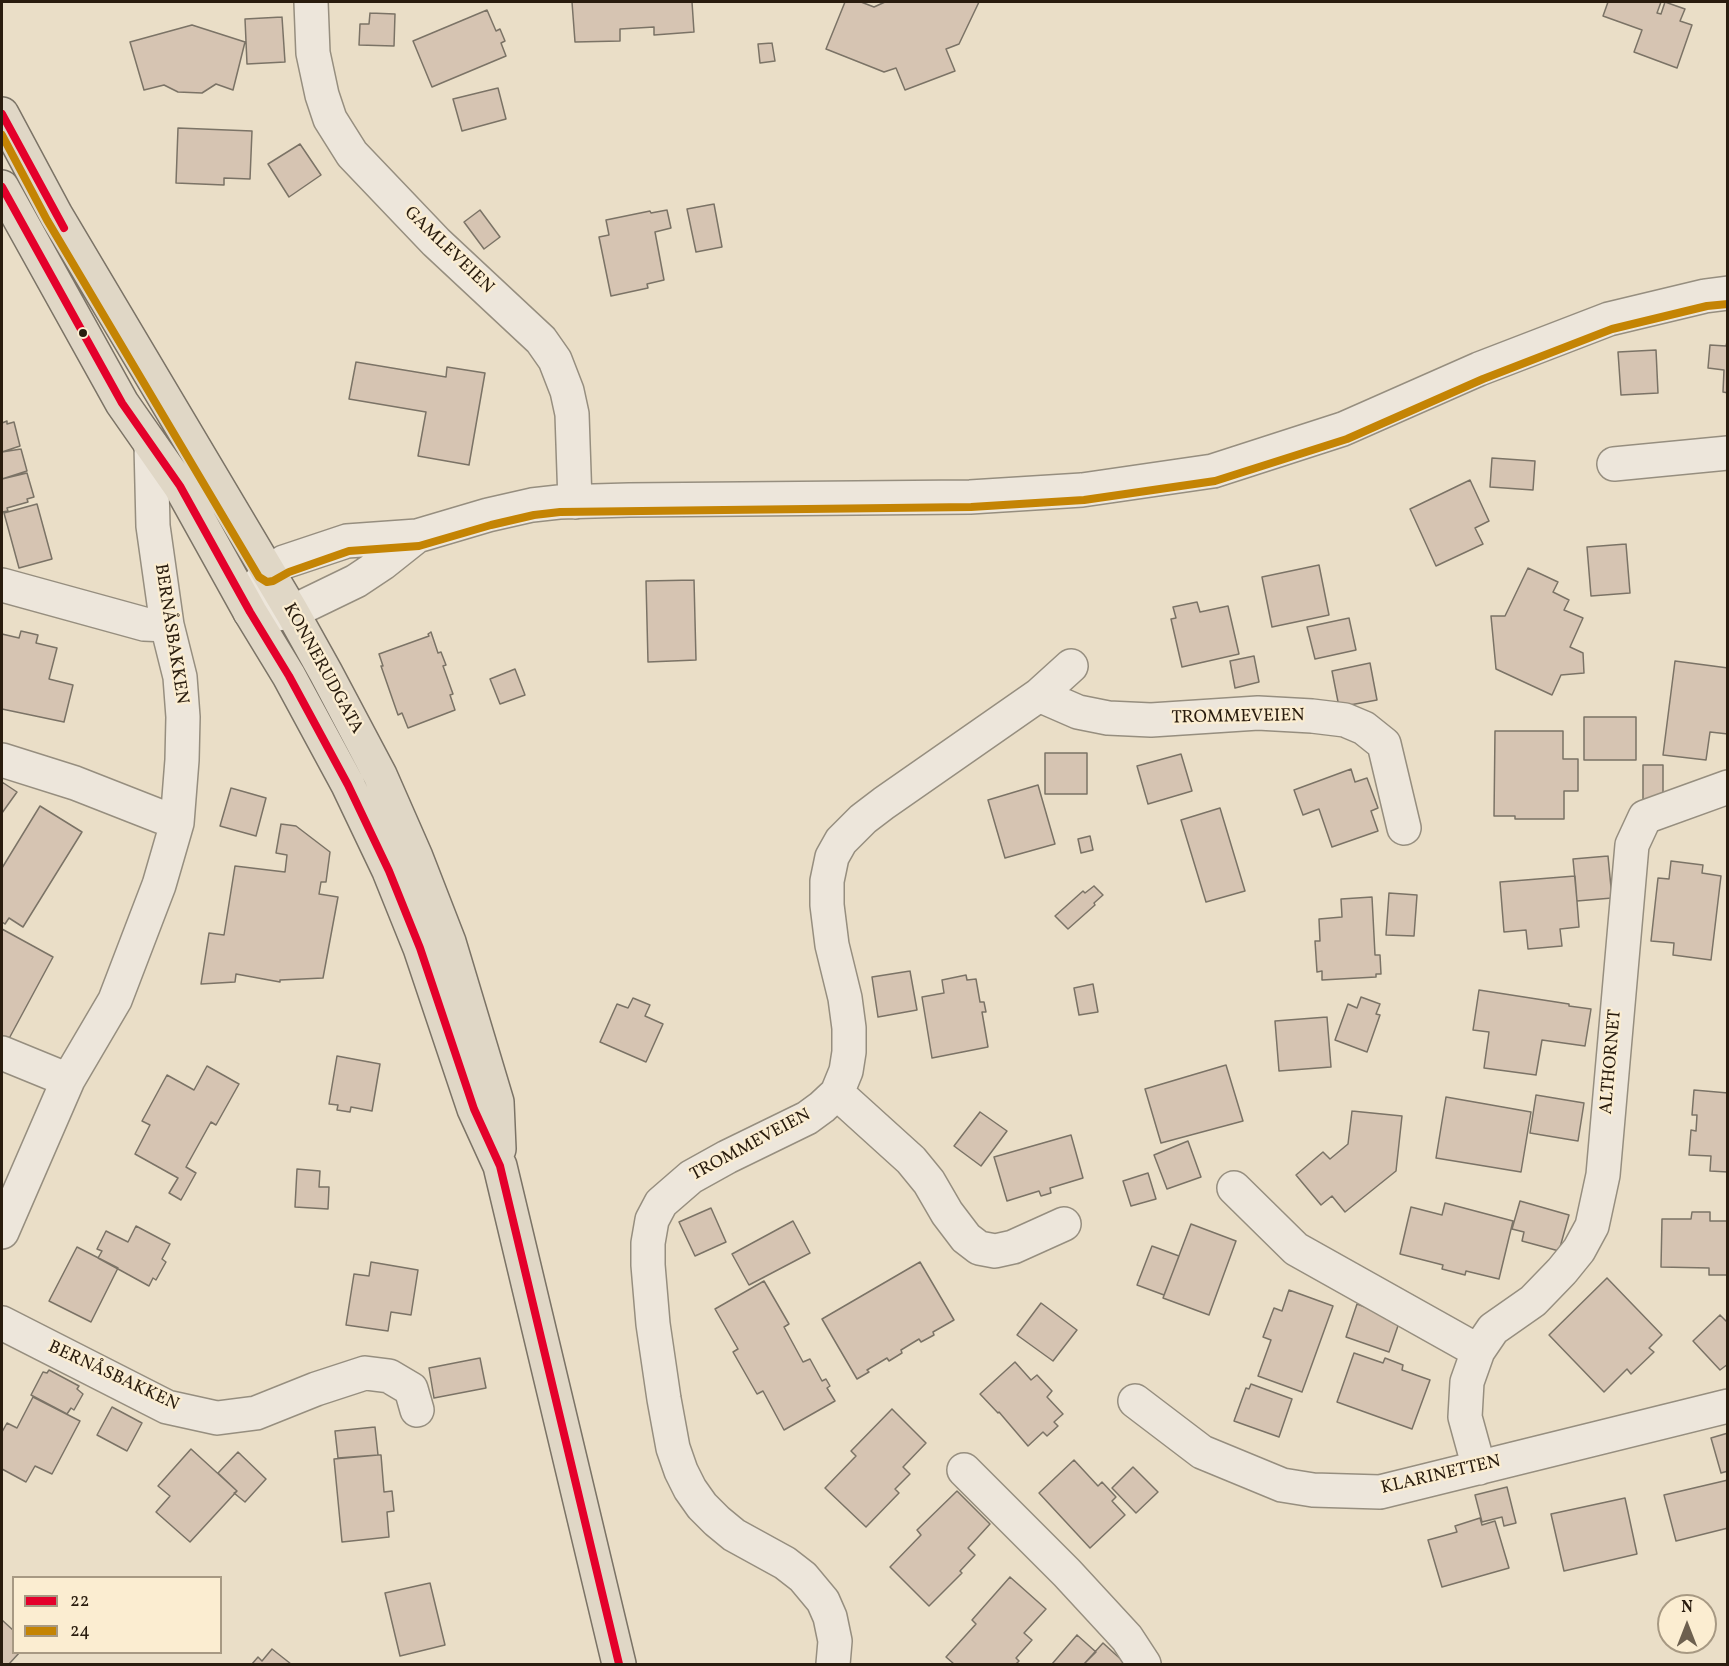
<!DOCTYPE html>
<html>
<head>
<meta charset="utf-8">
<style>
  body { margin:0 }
  #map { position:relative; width:1729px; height:1666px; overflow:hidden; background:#eadec7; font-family:Vollkorn,serif }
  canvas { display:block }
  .frame { position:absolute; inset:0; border:3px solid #291c0e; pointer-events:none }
  .legend { position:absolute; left:12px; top:1576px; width:210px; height:78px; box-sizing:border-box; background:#fbedd1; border:2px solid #a79983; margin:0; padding:8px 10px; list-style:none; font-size:18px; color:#291c0e }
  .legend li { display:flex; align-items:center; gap:12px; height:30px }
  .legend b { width:30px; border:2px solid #a79983 }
  .north { position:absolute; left:1657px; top:1594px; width:60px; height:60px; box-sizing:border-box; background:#fbedd1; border:2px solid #a79983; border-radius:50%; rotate:0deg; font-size:16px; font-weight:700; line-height:24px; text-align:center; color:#291c0e }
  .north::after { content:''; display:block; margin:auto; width:21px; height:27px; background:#6d604f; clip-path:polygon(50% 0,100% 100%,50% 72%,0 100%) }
</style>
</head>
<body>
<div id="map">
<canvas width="1729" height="1666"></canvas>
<div class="frame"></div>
<ul class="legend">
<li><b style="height:8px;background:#e4002b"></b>22</li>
<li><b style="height:8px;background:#c48404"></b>24</li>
</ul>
<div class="north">N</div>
</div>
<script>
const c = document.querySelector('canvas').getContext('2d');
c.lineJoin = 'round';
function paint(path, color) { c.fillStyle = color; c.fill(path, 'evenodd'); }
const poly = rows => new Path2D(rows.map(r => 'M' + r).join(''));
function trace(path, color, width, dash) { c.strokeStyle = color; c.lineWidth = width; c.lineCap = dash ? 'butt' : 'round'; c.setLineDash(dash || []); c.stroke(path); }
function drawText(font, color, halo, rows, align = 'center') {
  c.font = font + ' Vollkorn,serif'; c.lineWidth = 4.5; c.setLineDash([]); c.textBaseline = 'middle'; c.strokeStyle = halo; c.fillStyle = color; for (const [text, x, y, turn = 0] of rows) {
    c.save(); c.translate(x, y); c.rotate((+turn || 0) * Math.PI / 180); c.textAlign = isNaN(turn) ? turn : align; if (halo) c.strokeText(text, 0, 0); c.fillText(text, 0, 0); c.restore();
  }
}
const building = poly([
  [572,2,692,2,694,32,654,35,654,27,620,29,620,41,575,42,572,2],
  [845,2,861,2,874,7,885,2,979,2,959,44,946,49,955,71,905,90,896,68,884,72,826,49,845,2],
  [1608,2,1661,2,1657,13,1661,14,1665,2,1685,9,1680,21,1692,25,1677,68,1634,52,1642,30,1603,16,1608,2],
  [487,10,496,31,500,29,505,41,501,43,506,56,432,87,413,41,487,10],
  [370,13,395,14,394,46,359,45,360,24,369,24,370,13],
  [282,17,285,62,247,64,245,19,282,17],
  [192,25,245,42,233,90,216,84,202,93,178,92,164,85,144,90,130,42,192,25],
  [772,43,775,61,760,63,758,44,772,43],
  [498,88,506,119,462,131,453,99,498,88],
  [178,128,252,131,250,179,224,178,224,185,176,183,178,128],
  [300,144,321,175,289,197,268,164,300,144],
  [714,204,722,247,696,252,687,209,714,204],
  [480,210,500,237,484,249,464,222,480,210],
  [667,210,671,228,655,232,664,280,647,284,648,288,611,296,599,237,609,235,606,220,650,211,651,213,667,210],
  [1727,342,1728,342,1728,393,1723,392,1724,370,1708,368,1710,345,1726,346,1727,342],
  [1656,350,1658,393,1621,395,1618,352,1656,350],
  [356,362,446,377,447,367,485,373,469,465,418,456,426,412,349,399,356,362],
  [7,421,7,424,14,422,20,446,2,452,2,423,7,421],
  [21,449,27,471,2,479,2,452,21,449],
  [1492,458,1535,461,1533,490,1490,487,1492,458],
  [27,473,34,497,27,499,28,502,7,508,8,511,2,512,2,479,27,473],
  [1470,480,1489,521,1475,528,1483,544,1436,566,1410,509,1470,480],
  [37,504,52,559,19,568,4,513,37,504],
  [1626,544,1630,593,1591,596,1587,547,1626,544],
  [1319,565,1329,615,1272,627,1262,577,1319,565],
  [1528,568,1558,582,1553,592,1569,600,1564,610,1583,618,1570,647,1583,653,1584,673,1561,675,1552,695,1496,669,1491,616,1505,616,1528,568],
  [694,580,696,660,648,662,646,581,694,580],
  [1197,602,1200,612,1228,606,1239,654,1182,667,1171,619,1176,618,1173,607,1197,602],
  [1349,618,1356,650,1315,659,1307,627,1349,618],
  [21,631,38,635,36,643,57,648,49,679,73,685,64,722,2,709,2,634,19,638,21,631],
  [431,632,438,653,441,652,446,665,443,666,453,694,450,695,455,710,408,728,402,713,398,715,381,666,383,666,379,654,429,636,428,634,431,632],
  [1254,656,1259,682,1235,688,1230,661,1254,656],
  [1675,661,1728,668,1728,734,1710,732,1706,760,1663,755,1675,661],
  [1370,663,1377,700,1339,707,1332,671,1370,663],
  [515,669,525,695,500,704,490,679,515,669],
  [1584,717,1636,717,1636,760,1584,760,1584,717],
  [1495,731,1563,731,1563,759,1578,759,1578,791,1564,791,1564,819,1515,819,1515,816,1494,816,1495,731],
  [1045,753,1087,753,1087,794,1045,794,1045,753],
  [1181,754,1192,791,1148,804,1137,766,1181,754],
  [1643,765,1663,765,1663,800,1643,800,1643,765],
  [1351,769,1355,782,1367,778,1378,808,1371,811,1378,831,1332,847,1319,809,1303,815,1294,790,1351,769],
  [2,782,17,792,2,813,2,782],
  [1038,785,1055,844,1005,858,988,800,1038,785],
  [231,788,266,798,256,836,220,826,231,788],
  [40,806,82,832,23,927,9,918,5,924,2,922,2,868,40,806],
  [1220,808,1245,891,1206,902,1181,820,1220,808],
  [281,824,296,826,330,852,326,882,321,882,319,894,338,897,323,978,280,980,280,982,236,974,235,982,201,984,209,933,224,935,235,866,285,872,287,855,276,853,281,824],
  [1090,836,1093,850,1081,853,1078,839,1090,836],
  [1608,856,1612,898,1577,901,1573,859,1608,856],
  [1671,861,1703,865,1702,873,1721,876,1711,960,1673,955,1674,943,1651,941,1658,878,1669,879,1671,861],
  [1575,876,1579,927,1560,929,1562,946,1528,949,1526,930,1504,932,1500,882,1575,876],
  [1094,886,1103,895,1094,903,1095,905,1068,929,1055,916,1083,891,1085,893,1094,886],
  [1389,893,1417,895,1414,936,1386,935,1389,893],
  [1372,897,1375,955,1380,955,1381,974,1376,974,1376,977,1322,980,1322,971,1317,972,1315,941,1320,941,1319,919,1342,917,1341,899,1372,897],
  [2,929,53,957,5,1046,2,1044,2,929],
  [910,971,917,1010,878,1017,872,977,910,971],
  [966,975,967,980,976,979,980,1002,984,1002,986,1012,982,1012,988,1047,932,1058,922,997,944,993,942,980,966,975],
  [1093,984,1098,1012,1079,1015,1074,988,1093,984],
  [1479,990,1569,1004,1569,1006,1591,1009,1585,1046,1542,1040,1536,1075,1484,1068,1489,1032,1473,1030,1479,990],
  [1361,997,1380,1004,1376,1014,1380,1015,1367,1052,1335,1040,1348,1004,1357,1008,1361,997],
  [633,998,650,1005,645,1016,663,1024,646,1062,600,1042,617,1004,628,1008,633,998],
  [1327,1017,1331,1067,1279,1071,1275,1021,1327,1017],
  [337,1056,380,1064,372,1111,351,1107,350,1112,337,1110,338,1105,329,1104,337,1056],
  [1226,1065,1243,1121,1161,1143,1145,1089,1226,1065],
  [207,1066,239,1084,216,1125,211,1122,186,1167,196,1173,181,1200,169,1193,178,1178,135,1154,150,1125,142,1121,167,1075,194,1090,207,1066],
  [1694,1090,1728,1093,1728,1172,1710,1171,1711,1156,1689,1155,1691,1130,1696,1131,1697,1115,1692,1115,1694,1090],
  [1536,1095,1584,1103,1578,1141,1530,1133,1536,1095],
  [1446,1097,1531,1112,1521,1172,1436,1158,1446,1097],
  [1352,1111,1402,1116,1396,1171,1345,1212,1332,1196,1321,1205,1296,1175,1323,1152,1330,1159,1348,1144,1352,1111],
  [980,1112,1007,1131,981,1166,954,1146,980,1112],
  [1071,1135,1083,1178,1050,1188,1051,1193,1041,1196,1039,1191,1007,1201,994,1157,1071,1135],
  [1188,1141,1201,1177,1167,1189,1154,1155,1188,1141],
  [297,1169,320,1171,319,1187,329,1187,328,1209,295,1207,297,1169],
  [1148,1173,1156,1199,1131,1206,1123,1181,1148,1173],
  [1520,1201,1569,1215,1559,1251,1522,1241,1524,1232,1512,1229,1520,1201],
  [1445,1203,1513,1221,1499,1279,1466,1271,1465,1275,1442,1269,1443,1265,1400,1254,1411,1207,1442,1215,1445,1203],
  [711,1208,726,1242,695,1256,679,1222,711,1208],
  [1692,1212,1710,1212,1710,1221,1728,1221,1728,1275,1709,1275,1709,1268,1661,1267,1662,1219,1691,1219,1692,1212],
  [793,1221,810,1253,749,1285,732,1254,793,1221],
  [1191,1224,1236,1241,1209,1315,1163,1298,1191,1224],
  [136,1226,170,1244,162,1259,166,1262,156,1280,153,1278,149,1286,98,1258,102,1251,97,1249,106,1231,128,1242,136,1226],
  [1152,1246,1179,1256,1164,1295,1137,1285,1152,1246],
  [77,1247,118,1268,91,1322,49,1301,77,1247],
  [371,1262,418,1270,411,1315,391,1312,388,1331,346,1325,354,1274,369,1276,371,1262],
  [920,1262,954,1320,933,1332,934,1335,921,1342,919,1339,901,1350,902,1353,889,1361,887,1358,867,1370,869,1372,857,1379,822,1319,920,1262],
  [1607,1278,1662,1335,1649,1348,1654,1352,1631,1374,1627,1369,1604,1392,1549,1335,1607,1278],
  [764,1281,789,1324,784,1327,803,1362,810,1359,822,1381,826,1379,830,1386,827,1388,835,1401,784,1430,763,1391,757,1394,733,1352,738,1349,715,1309,764,1281],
  [1289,1290,1333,1306,1302,1392,1258,1376,1271,1340,1263,1337,1274,1308,1282,1311,1289,1290],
  [1041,1303,1077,1330,1053,1361,1017,1335,1041,1303],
  [1357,1304,1400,1320,1389,1352,1346,1337,1357,1304],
  [1720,1315,1728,1323,1728,1364,1720,1370,1693,1341,1720,1315],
  [1354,1353,1383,1363,1385,1358,1403,1365,1402,1370,1430,1380,1412,1429,1337,1402,1354,1353],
  [480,1358,486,1388,434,1398,429,1368,480,1358],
  [1015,1362,1031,1380,1037,1375,1052,1391,1047,1397,1063,1414,1054,1422,1058,1426,1047,1436,1043,1432,1028,1446,999,1412,998,1413,980,1394,1015,1362],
  [49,1370,79,1386,77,1389,83,1394,74,1410,71,1408,67,1414,31,1395,43,1372,47,1373,49,1370],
  [1251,1384,1292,1399,1279,1437,1234,1421,1246,1388,1249,1389,1251,1384],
  [33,1397,80,1421,52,1474,35,1466,26,1482,2,1469,2,1432,7,1423,17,1428,33,1397],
  [112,1407,142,1423,127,1451,97,1435,112,1407],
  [892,1409,926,1443,903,1467,910,1474,895,1489,899,1493,866,1527,825,1488,856,1456,851,1451,892,1409],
  [375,1427,378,1455,338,1458,335,1431,375,1427],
  [1728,1433,1728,1471,1721,1473,1711,1438,1728,1433],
  [191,1449,237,1491,190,1542,156,1512,170,1496,158,1486,191,1449],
  [238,1452,266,1479,245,1502,234,1493,237,1491,218,1473,238,1452],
  [378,1455,381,1455,384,1492,392,1491,394,1511,387,1512,389,1537,342,1542,334,1459,378,1455],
  [1074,1460,1098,1486,1102,1482,1116,1497,1112,1501,1125,1515,1090,1548,1039,1493,1074,1460],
  [1133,1467,1158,1492,1136,1513,1112,1488,1133,1467],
  [1728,1480,1728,1528,1676,1541,1664,1495,1728,1480],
  [1507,1487,1516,1523,1504,1526,1502,1517,1482,1522,1475,1495,1507,1487],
  [957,1491,990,1524,968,1548,975,1555,960,1571,962,1573,929,1606,890,1567,921,1535,917,1530,957,1491],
  [1625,1498,1637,1554,1564,1571,1551,1514,1625,1498],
  [1480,1518,1482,1525,1495,1521,1509,1568,1442,1587,1428,1540,1457,1532,1455,1526,1480,1518],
  [1010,1577,1046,1609,1024,1633,1032,1640,1016,1658,1019,1661,1016,1664,954,1664,946,1657,976,1624,972,1620,1010,1577],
  [430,1583,445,1645,400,1656,385,1593,430,1583],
  [2,1620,14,1631,14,1652,20,1652,9,1664,2,1664,2,1620],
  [1077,1635,1096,1652,1084,1664,1052,1664,1077,1635],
  [1103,1643,1126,1664,1084,1664,1103,1643],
  [272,1649,291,1664,252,1664,258,1657,262,1661,272,1649]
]);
const minor = poly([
  [311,2,313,53,322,95,330,119,352,154,436,242,541,340,555,360,567,391,572,414,575,502],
  [1614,464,1728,453],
  [417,536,383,563,356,581,292,612,271,615,250,612,252,593,268,572,284,562,347,541,417,536,488,515,532,505,559,502,629,500,970,497,1082,490,1213,471,1343,429,1479,369,1609,319,1705,296,1728,293],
  [2,585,144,624,167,625],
  [1039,695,1078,712,1108,718,1151,720,1258,713,1312,716,1345,720,1364,728,1384,744,1404,828],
  [2,760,75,783,177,823],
  [2,1053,68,1080],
  [837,1093,911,1160,929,1182,947,1213,966,1238,979,1248,995,1251,1013,1247,1064,1224],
  [1234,1188,1296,1249,1478,1351],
  [2,1232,68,1080,115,1000,159,885,177,823,182,760,183,717,180,677,167,625,153,526,151,445],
  [2,1323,167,1407,217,1418,256,1413,316,1389,365,1373,389,1376,411,1389,417,1410],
  [1135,1401,1202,1452,1282,1485,1313,1490,1380,1492,1728,1406],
  [1479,1468,1465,1417,1467,1382,1478,1351,1493,1329,1533,1301,1562,1271,1579,1250,1592,1226,1603,1175,1632,845,1645,817,1728,787],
  [964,1470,1067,1573,1127,1638,1144,1664],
  [833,1664,835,1641,830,1617,823,1601,803,1577,785,1563,734,1535,717,1521,702,1506,690,1489,681,1471,673,1448,664,1399,653,1324,648,1265,648,1243,652,1220,661,1203,691,1177,727,1157,807,1118,822,1107,837,1093,846,1071,849,1052,849,1028,845,998,832,945,827,905,827,881,832,857,841,841,863,819,884,803,1039,695,1071,666]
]);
const major = poly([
  [2,114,56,215,292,612,326,673,380,775,416,857,449,942,497,1102,499,1149],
  [2,187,122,403,180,486,250,612,289,676,348,785,389,871,420,948,474,1109,500,1166,619,1664]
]);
const bus1 = poly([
  [2,114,64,228],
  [2,187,122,403,180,486,250,612,289,676,348,785,389,871,420,948,474,1109,500,1166,619,1664]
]);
const bus2 = poly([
  [2,135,47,220,259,577,267,582,273,581,289,572,349,551,419,546,491,525,534,515,560,512,971,507,1084,500,1215,481,1347,439,1483,379,1612,329,1707,306,1728,304]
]);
const markers = [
  [83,333,5,"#291c0e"]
];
const streetNames = [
  ["GAMLEVEIEN",448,251,44],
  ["BERNÅSBAKKEN",170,634,81],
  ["KONNERUDGATA",322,669,61],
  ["TROMMEVEIEN",1238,718,-1],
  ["ALTHORNET",1612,1062,-85],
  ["TROMMEVEIEN",751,1146,-28],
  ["BERNÅSBAKKEN",113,1377,25],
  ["KLARINETTEN",1441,1476,-13]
];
paint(building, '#d6c4b2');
trace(building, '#7b7366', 1.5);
trace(minor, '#968e7f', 36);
trace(major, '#7b7366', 36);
trace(minor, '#ede6db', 33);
trace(major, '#e0d7c6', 33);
trace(bus1, '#e4002b', 8);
trace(bus2, '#c48404', 8);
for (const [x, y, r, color] of markers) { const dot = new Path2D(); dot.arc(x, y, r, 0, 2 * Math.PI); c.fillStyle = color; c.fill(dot); trace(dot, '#fbedd1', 2); }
drawText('18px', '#291c0e', '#fbedd1', streetNames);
</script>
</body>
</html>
